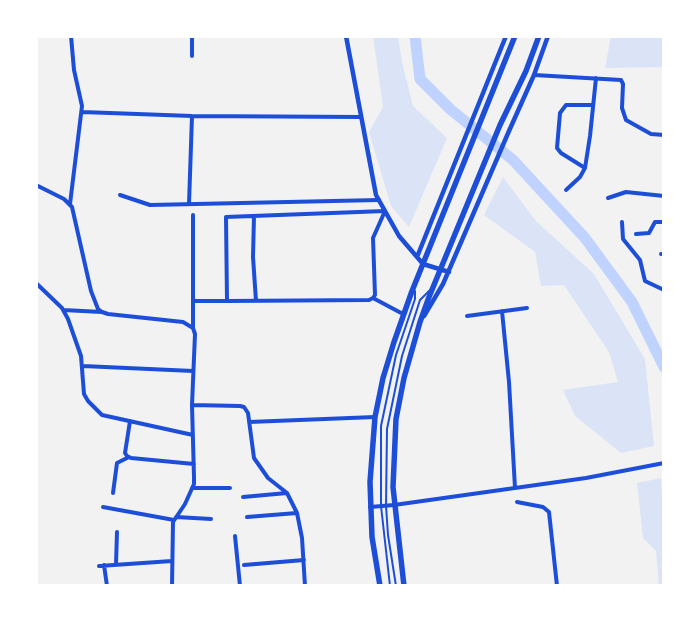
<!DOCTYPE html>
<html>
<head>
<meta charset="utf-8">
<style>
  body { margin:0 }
  #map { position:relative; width:700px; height:622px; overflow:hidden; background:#f2f2f2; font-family:"Golos Text",sans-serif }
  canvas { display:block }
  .frame { position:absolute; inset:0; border:38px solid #fff; pointer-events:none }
</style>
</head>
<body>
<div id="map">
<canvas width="700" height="622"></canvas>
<div class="frame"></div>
</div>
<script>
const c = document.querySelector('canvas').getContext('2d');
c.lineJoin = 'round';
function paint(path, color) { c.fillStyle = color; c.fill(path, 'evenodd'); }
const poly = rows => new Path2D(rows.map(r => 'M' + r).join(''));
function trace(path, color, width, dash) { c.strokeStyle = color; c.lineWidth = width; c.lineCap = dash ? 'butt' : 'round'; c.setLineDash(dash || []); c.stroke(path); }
const green = poly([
  [373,36,398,36,402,62,413,106,447,138,409,227,391,206,369,132,383,107],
  [611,36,664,36,664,67,605,68],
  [503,177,535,220,594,274,645,359,654,446,621,453,575,416,563,390,618,382,609,352,564,285,541,286,535,252,484,215],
  [661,478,664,524,664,586,659,586,656,551,643,538,637,483]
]);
const river = poly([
  [415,36,420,79,450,109,513,160,585,238,632,302,664,367]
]);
const service = poly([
  [390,586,381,506,381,426,396,355,415,299,415,291],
  [396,586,388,535,386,506,387,429,402,356,420,300,430,290]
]);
const minor = poly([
  [192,56,192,36],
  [534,75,621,80,623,84,622,108,626,120,651,134,664,135],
  [82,112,192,116,361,117],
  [585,168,561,153,557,148,560,113,566,105,593,105],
  [36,185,64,199,72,207,91,291,98,309,102,312,108,314,183,322,193,328,195,334,192,405,194,477,194,484,185,504,173,522,172,586],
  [566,190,580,177,585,168,590,136,596,78],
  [120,195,150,205,379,200],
  [608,198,626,192,664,196],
  [70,204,82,106,74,70,71,36],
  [189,204,192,116],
  [254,216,253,257,256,301],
  [622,222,623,239,640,260,645,281,664,290],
  [636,234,649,233,655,222,664,222],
  [661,254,664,254],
  [36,283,62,308,68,319,81,356,84,394,88,401,102,415,193,435],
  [373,298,403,314],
  [193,301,227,301,369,300,373,298,375,295,373,238,385,211,226,217,227,301],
  [63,310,102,312],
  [502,311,509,382,515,488],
  [467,316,527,308],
  [193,328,193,215],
  [83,366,193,371],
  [192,405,240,406,244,407,248,413,254,458,268,478,287,493,297,513,302,538,305,586],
  [130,421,125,453,127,456,131,458,194,464],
  [249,422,375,417],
  [192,488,230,488],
  [113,493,117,463,129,457],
  [243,497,287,493],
  [517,502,543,507,549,512,557,586],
  [103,507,174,520],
  [370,507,394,505,586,478,664,463],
  [176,517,211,519],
  [247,517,297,513],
  [235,536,240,586],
  [116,564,117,532],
  [104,565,107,586],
  [244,565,304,560],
  [99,566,172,561]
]);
const tertiary = poly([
  [346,36,376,195,399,236,423,264,449,272],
  [417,257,506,36],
  [424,316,443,284,509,131,534,75,548,36]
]);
const trunk = poly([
  [380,586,372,537,370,482,375,417,383,378,394,342,412,291,515,36],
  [404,586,393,487,396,419,404,378,420,322,429,297,500,125,526,71,539,36]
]);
paint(green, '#dbe4f7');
trace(river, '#bfd3fe', 11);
trace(service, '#1d4ed8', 2);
trace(minor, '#1d4ed8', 4);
trace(tertiary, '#1d4ed8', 4.5);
trace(trunk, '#1d4ed8', 5.5);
</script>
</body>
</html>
